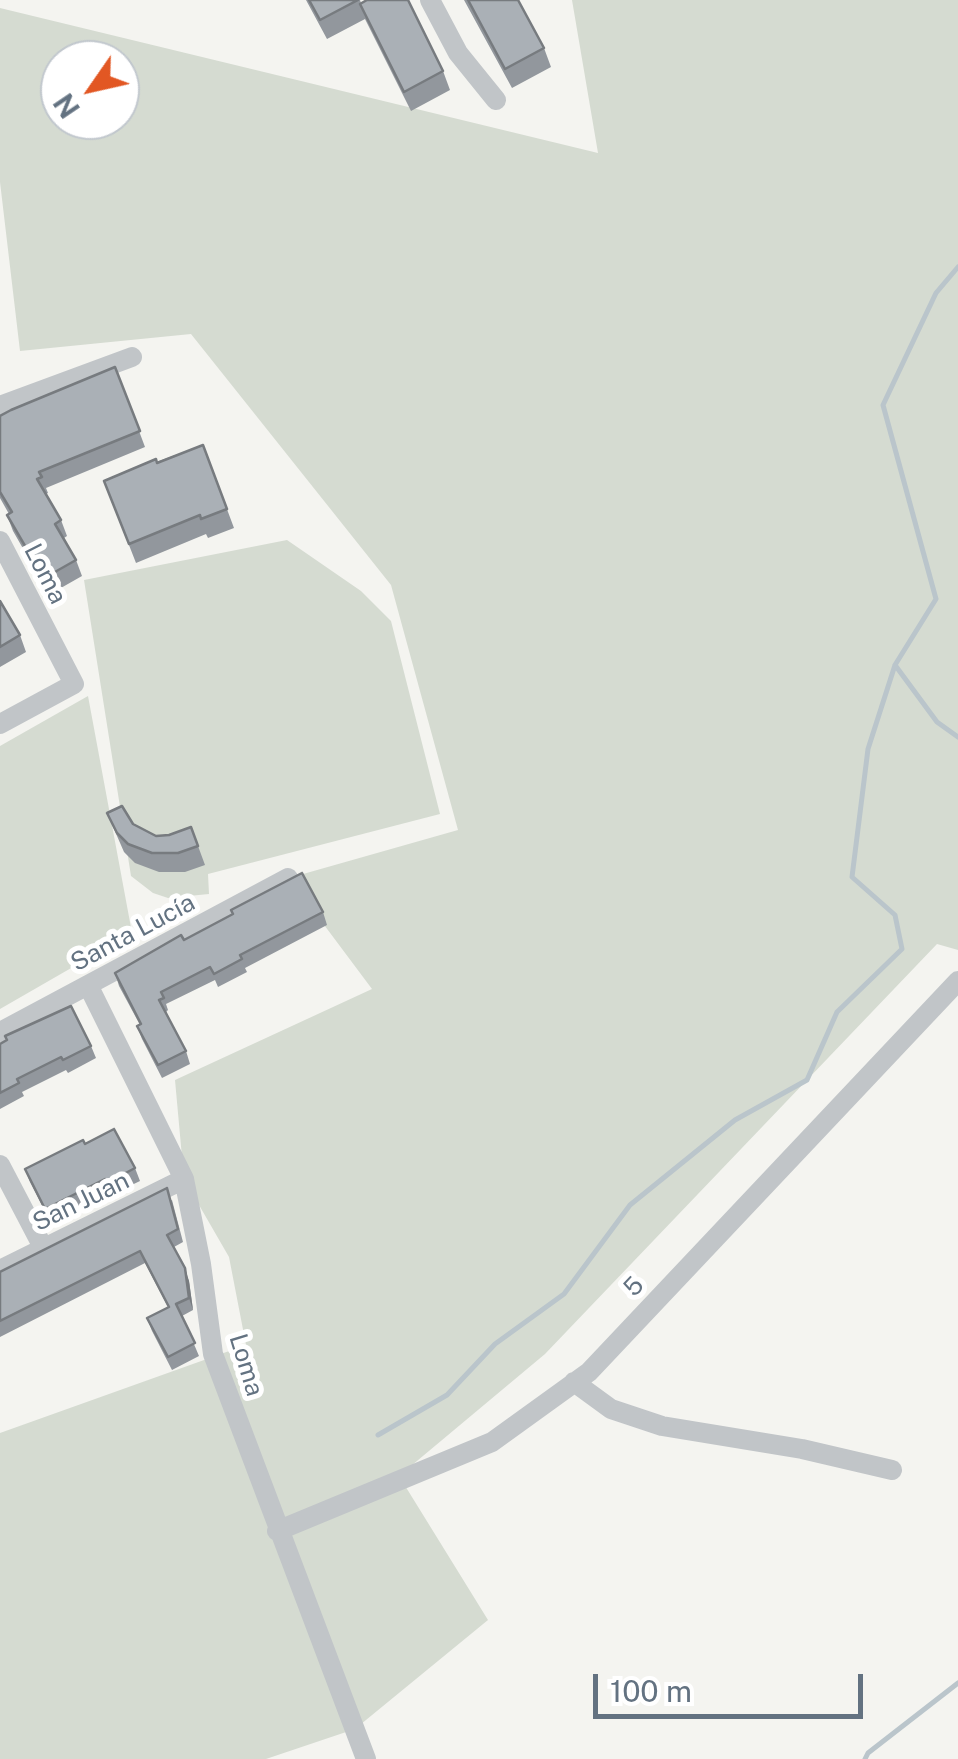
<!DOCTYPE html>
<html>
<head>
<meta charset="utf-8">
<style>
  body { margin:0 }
  #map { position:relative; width:958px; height:1759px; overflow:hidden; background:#f4f4f0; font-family:"Public Sans",sans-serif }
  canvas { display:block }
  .north { position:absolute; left:40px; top:40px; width:100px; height:100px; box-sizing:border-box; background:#fff; border:2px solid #c1c7cd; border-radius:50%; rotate:236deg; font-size:28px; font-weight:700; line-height:40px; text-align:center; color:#637281 }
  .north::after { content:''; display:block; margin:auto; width:35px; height:45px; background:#e25723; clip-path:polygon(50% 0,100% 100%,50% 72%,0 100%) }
  .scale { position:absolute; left:593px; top:1674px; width:270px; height:45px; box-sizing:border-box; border:5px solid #637281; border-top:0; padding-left:12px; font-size:30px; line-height:35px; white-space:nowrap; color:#637281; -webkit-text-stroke:8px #fff; paint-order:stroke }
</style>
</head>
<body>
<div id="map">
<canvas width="958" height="1759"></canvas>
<div class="north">N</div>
<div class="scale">100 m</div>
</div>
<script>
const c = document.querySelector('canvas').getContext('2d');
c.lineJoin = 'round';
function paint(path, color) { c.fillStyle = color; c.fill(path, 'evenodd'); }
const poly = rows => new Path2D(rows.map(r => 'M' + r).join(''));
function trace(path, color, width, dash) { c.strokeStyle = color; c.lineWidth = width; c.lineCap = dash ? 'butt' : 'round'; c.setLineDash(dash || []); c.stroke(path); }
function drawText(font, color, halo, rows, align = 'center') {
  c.font = font + ' "Public Sans",sans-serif'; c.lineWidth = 10; c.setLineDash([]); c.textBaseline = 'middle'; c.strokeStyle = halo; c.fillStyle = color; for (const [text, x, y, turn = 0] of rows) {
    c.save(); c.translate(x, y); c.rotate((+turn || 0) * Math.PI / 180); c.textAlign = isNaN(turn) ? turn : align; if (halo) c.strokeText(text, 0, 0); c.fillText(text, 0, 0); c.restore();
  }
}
const green = poly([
  [572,0,958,0,958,950,937,944,545,1354,399,1476,488,1620,355,1729,266,1759,0,1759,0,1433,246,1345,229,1257,184,1179,175,1080,372,989,289,878,458,830,391,585,191,334,20,351,0,182,0,8,598,153],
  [60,60,120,60,120,120,60,120],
  [287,540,361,591,391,621,440,814,208,874,209,894,168,898,153,893,131,876,84,580],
  [88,696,132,933,0,1009,0,746]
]);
const stream = poly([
  [895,665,937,722,958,737],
  [378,1435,447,1395,495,1344,564,1294,630,1205,735,1120,807,1080,837,1012,902,949,895,915,852,877,868,749,895,665,936,599,883,405,936,293,958,267],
  [865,1759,868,1753,958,1683]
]);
const minor = poly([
  [430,0,458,53,496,100],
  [0,406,132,357],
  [0,541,74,684,0,724],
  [88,985,184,1179,201,1264,213,1354,366,1759],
  [0,1032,288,878],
  [0,1165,44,1249],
  [0,1270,184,1179],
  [574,1382,611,1409,662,1426,802,1449,892,1470],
  [277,1531,492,1442,589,1372,958,981]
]);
const wall = poly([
  [306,0,360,0,361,3,443,71,450,90,411,111,365,19,327,39],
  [464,0,518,0,544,48,551,67,512,88],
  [115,367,145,447,46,488,48,493,46,494,61,520,67,536,64,538,76,560,82,576,45,597,30,569,24,553,25,552,13,531,7,515,9,514,0,498,0,416],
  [203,445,234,528,208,538,206,534,136,563,104,481],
  [0,601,20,635,26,652,0,667],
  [107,813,156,836,169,835,191,827,205,865,185,872,159,872,135,863,124,852],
  [323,912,327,925,245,968,247,972,218,987,215,980,166,1004,168,1010,166,1012,186,1051,190,1064,162,1078,142,1039,137,1026,140,1025,119,986,115,973,184,940],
  [0,1044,91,1046,96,1058,68,1073,66,1070,22,1092,24,1096,0,1109],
  [85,1144,135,1168,140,1181,111,1195,109,1192,50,1221,30,1182,25,1169],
  [172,1200,183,1242,174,1247,189,1281,193,1310,182,1316,199,1356,172,1370,152,1331,147,1318,168,1307,145,1263,0,1337,0,1272]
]);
const shadedWall = poly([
  [185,1268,189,1281,193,1310,189,1298]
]);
const building = poly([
  [309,0,358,0,320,20,309,0],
  [367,0,408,0,443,71,404,92,360,4,367,0],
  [468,0,518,0,544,48,505,69,468,0],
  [115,367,140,431,39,472,42,477,37,479,61,520,55,524,76,560,39,581,24,553,28,551,7,515,12,512,0,492,0,416,11,410,115,367],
  [203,445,227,509,201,519,200,515,129,544,104,481,156,459,157,463,203,445],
  [0,601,20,635,0,647,0,601],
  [122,806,133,824,156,836,169,835,191,827,198,846,178,853,152,853,128,844,117,833,107,813,122,806],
  [302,873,323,912,240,955,242,959,214,974,210,967,161,992,164,998,159,1000,186,1051,158,1065,137,1026,141,1024,115,973,181,935,184,940,233,914,231,910,302,873],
  [71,1006,91,1046,63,1060,61,1057,17,1079,19,1083,0,1093,0,1044,7,1040,5,1036,71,1006],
  [114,1129,135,1168,107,1183,105,1179,45,1209,25,1169,83,1140,85,1144,114,1129],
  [167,1188,178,1229,167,1235,185,1268,189,1298,176,1304,195,1343,168,1357,147,1318,169,1307,140,1251,0,1321,0,1272,167,1188]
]);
const streetNames = [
  ["Loma",45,574,63],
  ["Santa Lucía",133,933,-28],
  ["San Juan",81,1202,-26],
  ["5",634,1287,-47],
  ["Loma",246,1365,73]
];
paint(green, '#d5dbd1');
trace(stream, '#bac5cb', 5);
trace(minor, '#c1c5c8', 20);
paint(wall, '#92979d');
paint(shadedWall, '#777b7f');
paint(building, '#aab0b6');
trace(building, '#777b7f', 2.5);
drawText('25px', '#637281', '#fff', streetNames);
</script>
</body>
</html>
